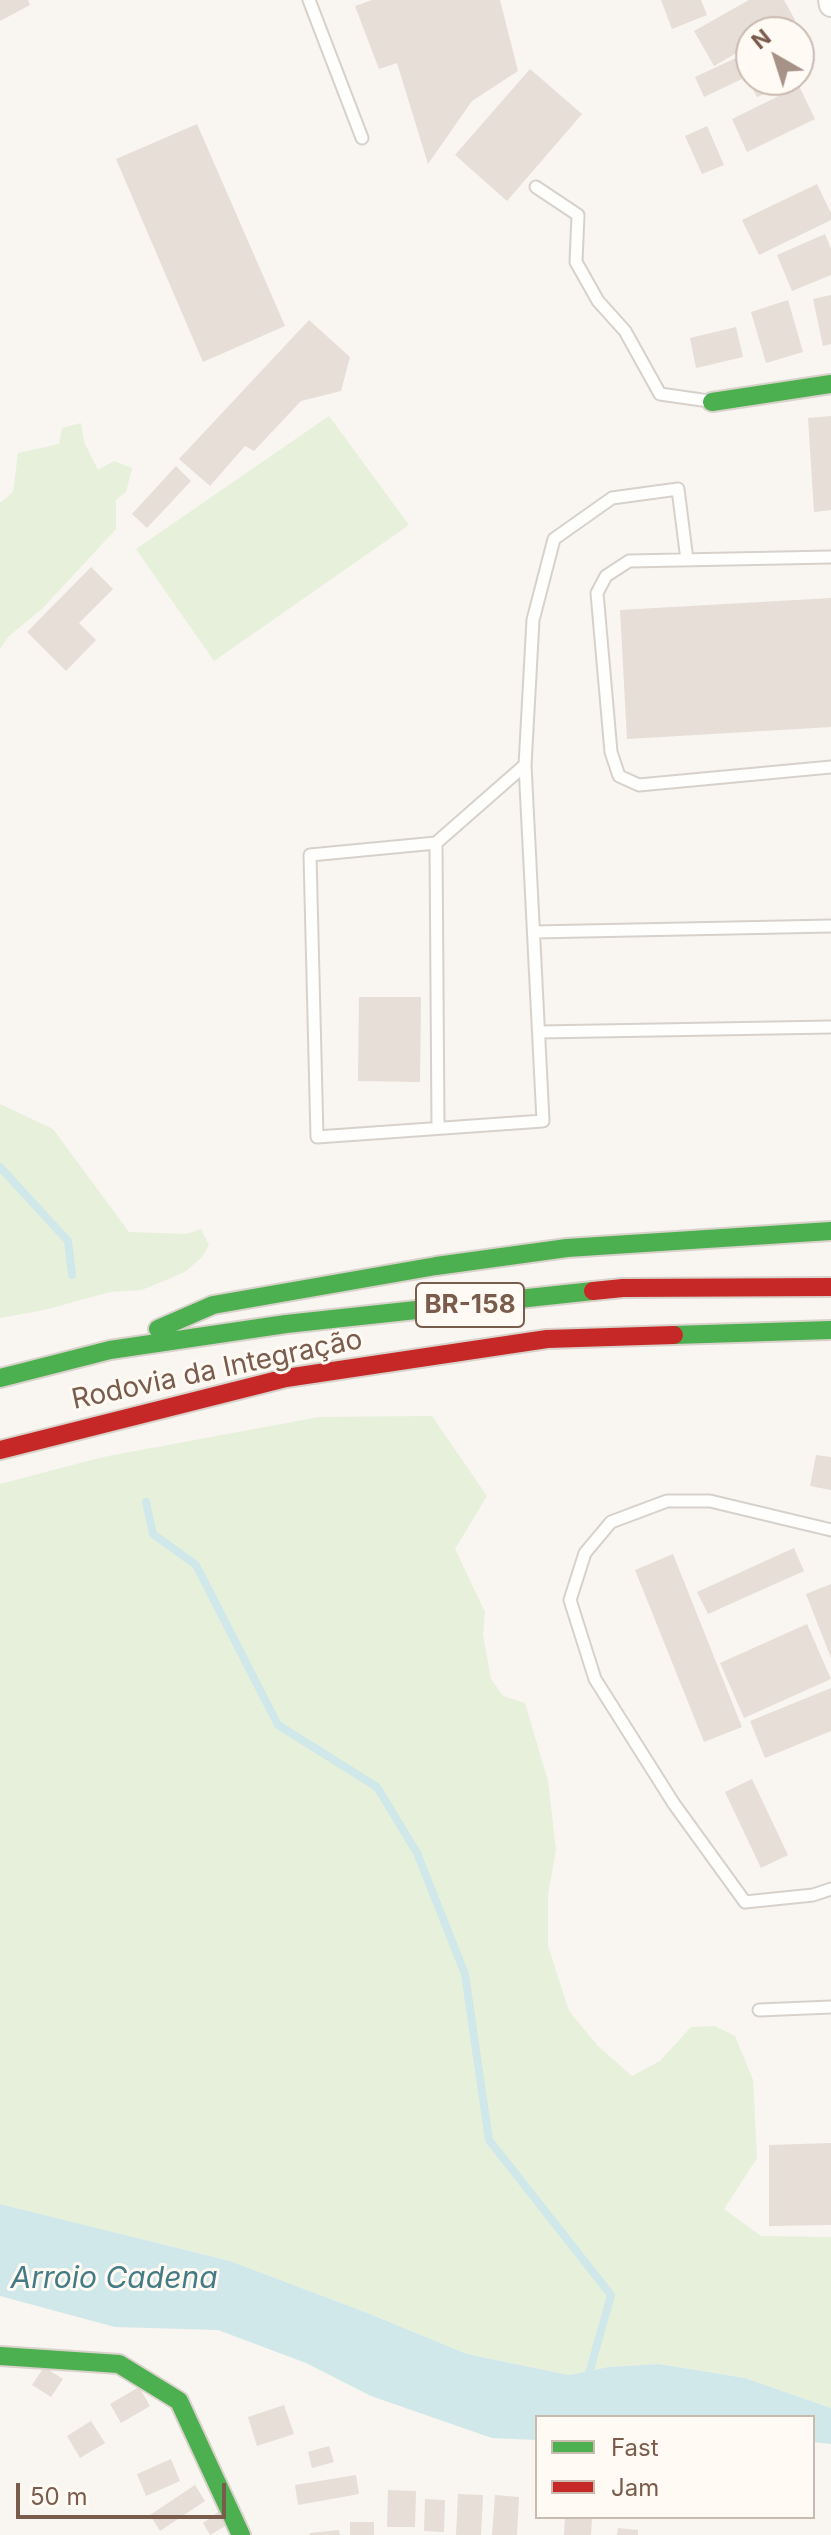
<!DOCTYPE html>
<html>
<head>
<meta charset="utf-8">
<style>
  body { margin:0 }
  #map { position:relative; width:831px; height:2535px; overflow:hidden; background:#f9f5f0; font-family:Inter,sans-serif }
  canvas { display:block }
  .legend { position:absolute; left:535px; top:2415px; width:280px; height:104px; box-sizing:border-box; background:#fffaf3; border:2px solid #cabbb1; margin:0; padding:10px 14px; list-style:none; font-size:24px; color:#7a5c4d }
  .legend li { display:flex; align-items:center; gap:16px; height:40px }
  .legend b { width:40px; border:2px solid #cabbb1 }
  .north { position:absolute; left:735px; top:16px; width:80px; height:80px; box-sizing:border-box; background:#fffaf3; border:2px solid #cabbb1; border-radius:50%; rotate:321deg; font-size:22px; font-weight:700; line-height:32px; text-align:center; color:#7a5c4d }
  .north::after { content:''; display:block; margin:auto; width:28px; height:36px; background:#a69286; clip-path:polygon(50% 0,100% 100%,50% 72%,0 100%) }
  .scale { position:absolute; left:16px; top:2483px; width:210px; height:36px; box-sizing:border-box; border:4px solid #7a5c4d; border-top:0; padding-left:10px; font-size:24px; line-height:28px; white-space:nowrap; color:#7a5c4d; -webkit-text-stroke:6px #fffaf3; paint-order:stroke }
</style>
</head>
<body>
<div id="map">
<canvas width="831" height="2535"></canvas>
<ul class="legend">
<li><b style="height:10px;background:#4caf50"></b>Fast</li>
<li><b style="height:10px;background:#c62828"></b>Jam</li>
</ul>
<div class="north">N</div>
<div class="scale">50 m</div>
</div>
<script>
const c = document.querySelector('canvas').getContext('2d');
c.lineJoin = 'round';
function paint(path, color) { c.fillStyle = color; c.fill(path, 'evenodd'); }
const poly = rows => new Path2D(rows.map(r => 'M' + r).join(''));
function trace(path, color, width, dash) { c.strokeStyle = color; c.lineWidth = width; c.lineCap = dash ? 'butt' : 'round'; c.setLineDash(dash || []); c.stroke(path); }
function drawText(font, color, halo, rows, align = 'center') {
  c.font = font + ' Inter,sans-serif'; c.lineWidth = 6; c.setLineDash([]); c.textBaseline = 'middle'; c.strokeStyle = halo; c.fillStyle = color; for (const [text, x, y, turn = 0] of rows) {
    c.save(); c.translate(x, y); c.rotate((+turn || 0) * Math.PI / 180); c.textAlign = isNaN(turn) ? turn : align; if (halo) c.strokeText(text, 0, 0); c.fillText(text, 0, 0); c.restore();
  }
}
const green = poly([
  [329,416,409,525,214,661,136,549],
  [81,423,84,442,98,470,114,461,132,468,126,492,116,500,116,529,42,609,9,636,0,649,0,503,13,492,18,453,59,444,62,428],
  [0,1104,53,1129,129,1232,186,1234,201,1229,209,1245,202,1257,185,1272,142,1290,110,1292,44,1310,0,1318],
  [432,1416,487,1496,455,1549,485,1612,483,1635,491,1679,503,1696,525,1703,548,1781,556,1850,548,1894,548,1946,569,2011,598,2046,632,2076,660,2061,691,2027,715,2026,735,2036,753,2080,757,2158,724,2209,761,2236,831,2237,831,2408,745,2378,659,2364,608,2367,569,2375,467,2354,365,2312,230,2261,0,2204,0,1484,103,1457,319,1417]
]);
const water = poly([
  [0,2204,230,2261,365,2312,467,2354,569,2375,608,2367,659,2364,745,2378,831,2408,831,2444,813,2442,813,2417,537,2417,537,2440,492,2438,371,2396,306,2363,218,2330,115,2327,0,2296]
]);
const stream = poly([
  [0,1167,68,1241,72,1275],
  [146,1502,153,1534,196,1565,278,1725,377,1787,417,1853,465,1974,489,2140,611,2295,587,2381]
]);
const building = poly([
  [0,0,28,0,30,5,0,21],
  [372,0,500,0,518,71,472,101,428,164,397,63,379,69,355,6],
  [661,0,701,0,707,15,672,29],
  [749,0,784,0,795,20,768,32,751,32,751,39,742,44,745,48,714,66,694,31],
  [799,49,810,74,799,79],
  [751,51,751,80,796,80,757,97,746,77,704,97,695,77],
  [530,69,582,114,507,201,455,155],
  [799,86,815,119,747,152,732,119],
  [197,124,285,326,203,362,116,159],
  [707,126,724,165,702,174,685,136],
  [817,184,831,213,831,220,759,255,742,220],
  [825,234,831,249,831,275,792,291,777,255],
  [831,295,831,344,823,346,813,299],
  [788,300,803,352,766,363,751,312],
  [309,320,350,357,341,391,301,401,254,451,245,446,210,486,179,459],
  [736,327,743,357,696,368,690,338],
  [831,416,831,510,814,512,808,418],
  [176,466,191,481,147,528,132,514],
  [91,567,113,589,79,623,96,640,66,671,27,632],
  [831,598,831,727,627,739,620,610],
  [359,997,421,997,420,1082,358,1081],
  [816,1455,831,1457,831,1490,810,1486],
  [794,1548,804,1571,708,1614,697,1592],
  [673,1554,742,1727,704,1742,635,1570],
  [831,1584,831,1658,806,1594],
  [807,1624,831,1679,744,1718,720,1663],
  [831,1688,831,1731,765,1758,750,1721],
  [752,1779,788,1855,761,1868,725,1792],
  [831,2143,831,2225,769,2226,769,2145],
  [44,2367,63,2379,51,2397,32,2385],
  [139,2387,150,2406,121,2423,110,2404],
  [284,2405,294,2434,257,2446,248,2417],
  [91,2421,105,2443,80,2458,67,2436],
  [329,2446,334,2462,312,2468,308,2452],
  [171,2459,180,2481,146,2496,137,2474],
  [356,2475,359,2494,298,2505,295,2485],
  [195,2485,205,2501,160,2531,150,2515],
  [388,2490,416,2491,415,2527,387,2527],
  [458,2494,483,2495,481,2535,456,2535],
  [495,2495,519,2497,517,2535,492,2535],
  [425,2499,445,2500,444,2532,424,2531],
  [218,2512,227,2525,210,2535,203,2523],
  [565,2517,592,2517,591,2535,564,2535],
  [350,2522,374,2522,374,2535,350,2535],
  [618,2528,638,2530,638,2535,617,2535],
  [339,2530,340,2535,310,2535,310,2533]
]);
const lane = poly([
  [309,0,362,138],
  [536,187,578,215,576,262,598,301,625,331,660,394,709,401],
  [831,557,629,561,606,576,597,593,611,752,619,776,639,785,831,767],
  [525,765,436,843,310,855,317,1137,543,1121,525,765,533,620,554,539,612,498,678,489,687,560],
  [436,843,438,1128],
  [534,932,831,926],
  [539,1032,831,1027],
  [831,1530,710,1501,667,1501,611,1522,585,1553,570,1600,595,1679,674,1804,745,1902,813,1895,831,1889],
  [759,2010,831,2007]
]);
const street = poly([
  [830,0,831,5]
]);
const fast = poly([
  [712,402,831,384],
  [158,1329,213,1305,436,1266,567,1248,831,1231],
  [674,1335,831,1330],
  [0,1378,110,1350,286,1324,593,1291],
  [0,2356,119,2364,179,2401,241,2535]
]);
const jam = poly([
  [593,1291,623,1288,831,1287],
  [0,1450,286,1378,547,1339,674,1335]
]);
const shields = [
  [470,1305,108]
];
const shieldNames = [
  ["BR-158",470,1305]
];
const streetNames = [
  ["Rodovia da Integração",217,1370,-12]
];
const waterNames = [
  ["Arroio Cadena",114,2279]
];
paint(green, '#e7f0db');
paint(water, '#d0e8ea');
trace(stream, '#d0e8ea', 8);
paint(building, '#e6ded7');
trace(lane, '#d7d1cb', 15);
trace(street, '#d7d1cb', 26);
trace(fast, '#d9d2cb', 22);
trace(jam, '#d9d2cb', 22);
trace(lane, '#fefefd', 11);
trace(street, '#fefefd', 22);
trace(fast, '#4caf50', 18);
trace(jam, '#c62828', 18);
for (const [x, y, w] of shields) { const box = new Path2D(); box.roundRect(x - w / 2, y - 22, w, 44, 6); c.fillStyle = '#fffaf3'; c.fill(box); trace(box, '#7a5c4d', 2); }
drawText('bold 26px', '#7a5c4d', null, shieldNames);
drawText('28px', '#7a5c4d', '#fffaf3', streetNames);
drawText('italic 30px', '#437c86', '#fffaf3', waterNames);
</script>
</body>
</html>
